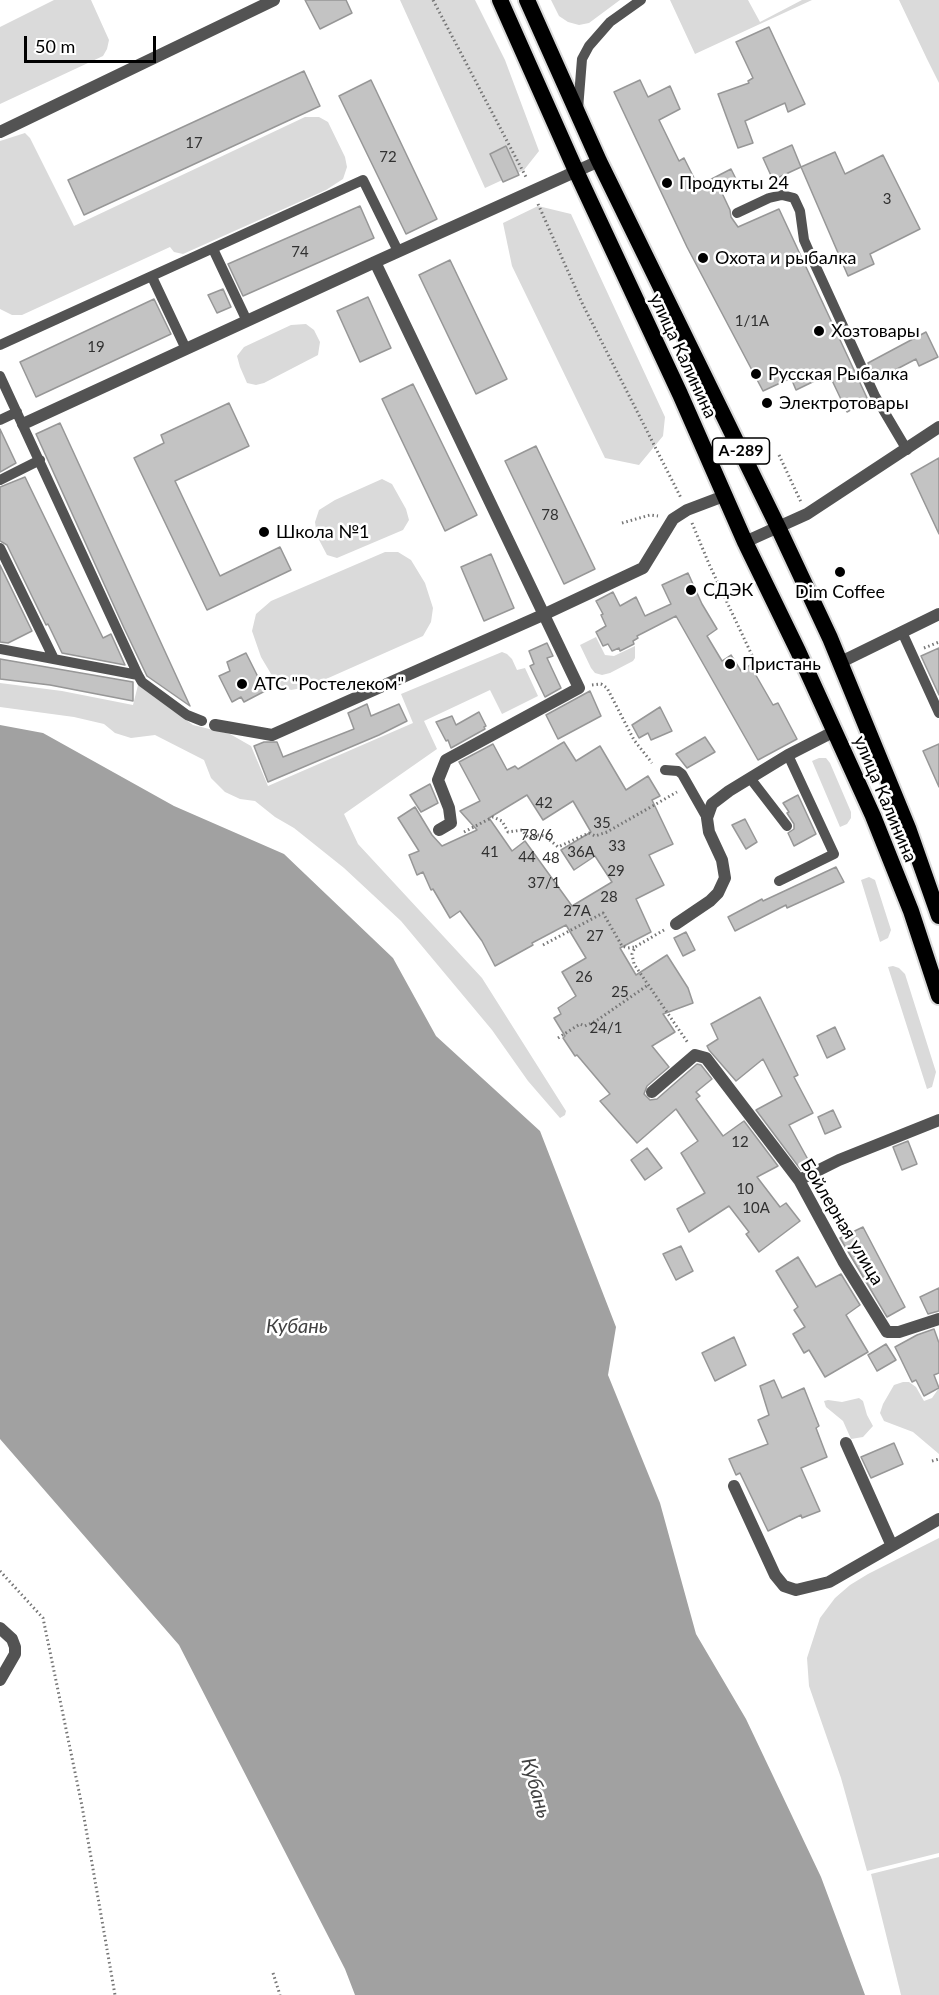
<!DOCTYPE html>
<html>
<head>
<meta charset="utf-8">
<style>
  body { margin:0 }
  #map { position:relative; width:939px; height:1995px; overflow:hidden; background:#fff; font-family:Lato,sans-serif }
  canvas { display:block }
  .scale { position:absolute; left:24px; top:36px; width:132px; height:27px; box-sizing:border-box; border:3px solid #000; border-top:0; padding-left:8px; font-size:18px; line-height:21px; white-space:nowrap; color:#000; -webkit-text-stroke:4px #fff; paint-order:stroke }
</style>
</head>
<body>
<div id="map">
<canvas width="939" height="1995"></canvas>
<div class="scale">50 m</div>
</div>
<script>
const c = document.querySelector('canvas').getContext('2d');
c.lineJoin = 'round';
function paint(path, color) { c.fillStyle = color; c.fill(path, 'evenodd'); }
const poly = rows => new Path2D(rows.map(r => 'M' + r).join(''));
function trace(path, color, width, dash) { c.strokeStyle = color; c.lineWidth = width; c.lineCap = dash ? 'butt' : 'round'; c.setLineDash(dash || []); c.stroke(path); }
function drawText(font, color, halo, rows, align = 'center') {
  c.font = font + ' Lato,sans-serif'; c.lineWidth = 5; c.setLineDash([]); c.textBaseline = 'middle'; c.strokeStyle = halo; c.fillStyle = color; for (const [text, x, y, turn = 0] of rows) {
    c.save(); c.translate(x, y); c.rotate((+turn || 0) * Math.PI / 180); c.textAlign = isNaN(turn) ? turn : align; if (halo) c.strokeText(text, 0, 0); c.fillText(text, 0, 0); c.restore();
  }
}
const green = poly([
  [54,0,91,0,109,40,107,49,103,56,0,104,0,27],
  [400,0,475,0,505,60,539,151,524,170,485,188],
  [551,0,620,0,589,23,579,25,568,22,559,16],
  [670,0,748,0,760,22,802,0,812,0,695,54],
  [899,0,939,0,939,83,927,59],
  [305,117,319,117,328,122,345,157,347,167,343,179,326,190,183,254,174,252,170,247,22,315,12,315,0,309,0,141,25,133,30,138,74,226],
  [538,206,571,214,665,417,663,436,639,465,605,458,512,266,503,223],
  [306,324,314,330,320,342,318,355,264,383,256,385,247,383,240,367,237,356,244,347,291,325],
  [382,479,392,484,406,509,409,520,403,530,337,558,327,555,317,536,315,522,319,510,335,500],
  [385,552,398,552,411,560,425,583,433,608,431,622,423,636,308,687,291,690,277,684,261,657,252,631,256,614,271,601],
  [596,637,605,655,614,656,635,646,635,658,633,661,610,673,602,675,595,673,591,668,580,645],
  [502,652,507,654,512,659,517,670,525,668,538,696,502,714,490,690,424,721,437,749,344,814,358,844,482,978,566,1111,565,1115,560,1118,528,1081,492,1030,401,921,344,868,294,828,275,817,255,801,240,799,225,792,211,778,204,760,155,735,131,738,115,733,104,724,74,717,0,707,0,683,62,691,133,705,138,685,193,725,230,734,251,746,268,786,413,723,401,694],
  [819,758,826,758,830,763,851,812,851,818,847,824,840,827,812,761],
  [869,877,875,880,891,930,888,938,880,942,861,880],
  [893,966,899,968,905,974,936,1072,932,1087,927,1089,888,967],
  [903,1382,909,1382,916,1387,924,1401,932,1398,939,1388,939,1454,913,1432,884,1421,880,1413,883,1404,894,1385],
  [859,1398,863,1401,867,1415,873,1426,863,1437,851,1439,843,1421,826,1407,824,1401,828,1400,842,1402],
  [939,1538,939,1853,867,1871,841,1778,809,1686,807,1658,820,1618,835,1598,850,1585,868,1574],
  [939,1857,939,1995,901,1995,871,1874]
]);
const water = poly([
  [0,725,43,733,174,806,284,854,393,958,436,1036,540,1131,616,1327,608,1375,660,1503,696,1634,746,1719,821,1877,865,1995,355,1995,345,1969,179,1645,0,1439]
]);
const building = poly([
  [305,0,346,0,352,13,320,29,305,0],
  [769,27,805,104,788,112,785,103,745,121,753,143,738,148,718,94,749,83,748,81,753,78,736,42,769,27],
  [304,71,320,106,84,215,68,180,304,71],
  [371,80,437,219,406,234,339,96,371,80],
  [640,80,648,97,670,86,680,109,659,120,679,161,684,158,698,186,731,169,738,183,721,191,730,210,731,217,738,227,779,209,868,400,847,412,829,374,796,390,791,378,763,391,687,247,614,92,640,80],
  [792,145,801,167,773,180,763,158,792,145],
  [506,146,519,175,503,182,490,154,506,146],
  [835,152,845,174,883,155,920,229,870,254,874,264,848,276,801,167,835,152],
  [360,206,374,238,243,296,228,264,360,206],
  [450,260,507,379,476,394,419,275,450,260],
  [223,289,231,307,217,313,208,295,223,289],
  [368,297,391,348,360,362,337,311,368,297],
  [154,299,171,334,36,397,20,362,154,299],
  [926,332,938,357,919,366,916,359,876,380,868,363,926,332],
  [413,384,477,515,445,531,382,399,413,384],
  [229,403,249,446,175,481,220,576,280,547,291,570,207,610,134,458,164,443,161,435,229,403],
  [60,423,190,706,147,676,124,628,36,434,60,423],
  [0,429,16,463,0,472,0,429],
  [536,446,595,569,564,584,505,461,536,446],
  [939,458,939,534,911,474,939,458],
  [25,477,103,638,111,634,125,665,62,653,48,624,46,625,7,545,0,541,0,487,25,477],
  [491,554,514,608,484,621,461,567,491,554],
  [0,565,32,631,8,643,0,642,0,565],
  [688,573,702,604,717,629,707,636,722,661,731,655,741,671,750,665,773,705,778,703,797,739,758,760,676,616,637,636,638,638,633,641,634,644,620,651,619,648,612,651,608,644,603,646,596,632,606,626,601,615,603,614,596,601,613,592,620,606,636,597,645,616,671,604,662,585,688,573],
  [547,643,553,656,547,658,561,688,545,697,530,666,534,664,529,651,547,643],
  [939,648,939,695,921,656,939,648],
  [246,653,265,691,244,702,241,697,232,702,219,676,230,671,227,662,246,653],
  [0,659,133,682,133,701,50,685,0,679,0,659],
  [590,691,601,716,558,739,546,715,590,691],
  [367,704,371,716,399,704,407,721,379,735,268,782,254,746,264,742,277,742,283,757,354,729,348,713,367,704],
  [660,707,672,731,651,740,648,733,639,738,632,725,660,707],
  [479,712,486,726,484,727,485,729,451,748,448,740,446,741,436,722,452,716,456,725,479,712],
  [705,737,715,752,687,768,676,754,705,737],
  [564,742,576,761,600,746,626,790,648,776,660,796,652,800,673,844,649,855,664,885,636,899,651,932,620,948,636,975,667,955,688,988,693,1003,663,1014,675,1032,652,1046,669,1067,647,1086,644,1094,650,1100,657,1099,697,1064,701,1065,712,1079,696,1092,700,1096,696,1099,723,1136,744,1121,778,1166,757,1177,780,1207,786,1203,800,1221,759,1252,746,1234,749,1232,729,1206,689,1232,677,1209,705,1193,681,1153,698,1141,676,1109,637,1143,600,1101,610,1094,577,1055,575,1056,563,1038,565,1036,554,1018,561,1014,558,1008,576,996,562,972,586,958,566,925,532,943,533,945,495,966,482,941,460,911,450,918,433,889,431,890,423,872,417,875,409,855,419,851,398,818,415,807,432,835,442,846,477,830,460,811,480,801,459,762,493,744,507,770,515,766,518,769,564,742],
  [527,795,543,820,573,801,591,832,561,850,574,870,595,856,612,882,572,906,525,841,512,851,489,818,527,795],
  [939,744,939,787,923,751,939,744],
  [430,784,438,803,421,812,410,795,430,784],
  [798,795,816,834,794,846,788,833,794,829,794,824,787,813,789,812,783,803,798,795],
  [745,819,757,842,746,849,732,825,745,819],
  [836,867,844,882,787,908,786,905,735,931,728,917,762,899,763,901,836,867],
  [686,932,695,950,683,956,674,938,686,932],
  [760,997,798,1075,794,1077,813,1113,789,1125,811,1165,801,1170,756,1110,782,1096,763,1059,736,1081,709,1050,707,1046,718,1039,711,1024,760,997],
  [835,1027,845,1049,827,1058,817,1036,835,1027],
  [833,1110,841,1127,825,1134,818,1117,833,1110],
  [908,1141,917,1164,902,1170,893,1147,908,1141],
  [647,1148,662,1168,645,1180,631,1160,647,1148],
  [863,1227,905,1307,887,1317,840,1238,863,1227],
  [681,1246,693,1271,676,1280,663,1254,681,1246],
  [798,1257,816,1287,841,1274,860,1305,846,1315,868,1352,825,1377,809,1350,804,1353,793,1334,805,1327,794,1310,798,1307,776,1271,798,1257],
  [939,1288,939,1311,928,1314,920,1297,939,1288],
  [934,1329,939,1343,939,1373,934,1375,939,1388,924,1396,916,1380,912,1382,895,1347,917,1335,934,1329],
  [734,1337,746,1365,715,1381,702,1353,734,1337],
  [886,1344,896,1360,877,1371,868,1355,886,1344],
  [774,1380,782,1398,804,1388,819,1426,816,1428,827,1457,801,1468,820,1511,802,1518,801,1515,768,1531,740,1473,736,1475,729,1459,768,1444,758,1420,769,1415,760,1386,774,1380],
  [894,1443,903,1464,871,1478,861,1457,894,1443]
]);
const path = poly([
  [433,0,527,179],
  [538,204,583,305,681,498],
  [779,455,801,502],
  [622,523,650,515,658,516],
  [692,523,709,564,758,668],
  [924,648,939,642],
  [592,685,601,684,607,688,634,740,652,763],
  [464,832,493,817,502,821,508,832,522,830,529,839,537,835,545,836,558,847,589,833,595,836,607,832,677,792],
  [664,930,635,947,632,954,634,964,688,1043],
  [543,945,603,913,622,946,628,948,635,947],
  [558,1038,580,1024,585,1026,596,1021,648,985],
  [932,1461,939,1459],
  [0,1571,43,1618,82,1806,115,1995],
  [273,1973,280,1995]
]);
const service = poly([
  [578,109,582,59,589,46,610,22,641,0],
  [737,213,769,198,782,195,794,198,800,211,804,240,811,256,875,396,907,450],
  [213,249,247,321],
  [152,277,186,349],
  [0,345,363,180,398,251],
  [0,376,138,675,142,682,187,715,202,721],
  [0,420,17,412],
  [0,480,40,460],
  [0,548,54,659],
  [902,632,939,713],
  [0,649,138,675],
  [665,770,678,771,682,774,707,818],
  [750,778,787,826],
  [779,881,834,854,788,755]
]);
const minor = poly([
  [0,132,274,0],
  [375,262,579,688,446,760,438,780,449,808,451,823,439,830],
  [23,424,375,262,599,161],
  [745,542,807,514,939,427],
  [841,662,939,614],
  [215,725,272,735,545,614,643,568,673,519,687,510,724,496],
  [676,924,710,901,718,893,725,878,722,860,709,832,707,818,712,804,729,791,788,755,835,731],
  [652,1092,695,1055,706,1058,799,1180,843,1261,887,1332,899,1332,939,1319],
  [799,1180,839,1160,939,1120],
  [846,1443,892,1546],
  [734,1486,775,1575,784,1586,796,1590,829,1582,939,1519],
  [0,1628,12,1639,15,1647,15,1654,0,1680]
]);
const trunk = poly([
  [500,0,576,171,680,394,745,542,798,651,873,816,911,911,939,996],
  [527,0,599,161,778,527,830,638,908,828,939,916]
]);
const markers = [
  [667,183,6,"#000"],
  [703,258,6,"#000"],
  [819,331,6,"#000"],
  [756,374,6,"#000"],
  [767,403,6,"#000"],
  [264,532,6,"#000"],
  [840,572,6,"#000"],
  [691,590,6,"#000"],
  [730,664,6,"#000"],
  [242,684,6,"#000"]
];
const numberNames = [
  ["17",194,143],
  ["72",388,157],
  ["3",887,199],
  ["74",300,252],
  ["1/1А",752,321],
  ["19",96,347],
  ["78",550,515],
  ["42",544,803],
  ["35",602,823],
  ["78/6",537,835],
  ["33",617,846],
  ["41",490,852],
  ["36А",581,852],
  ["44",527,857],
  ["48",551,858],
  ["29",616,871],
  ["37/1",544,883],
  ["28",609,897],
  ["27А",577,911],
  ["27",595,936],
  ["26",584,977],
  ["25",620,992],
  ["24/1",606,1028],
  ["12",740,1142],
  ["10",745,1189],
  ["10А",756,1208]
];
const shields = [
  [741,451,57]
];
const shieldNames = [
  ["А-289",741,451]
];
const poiNames = [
  ["Продукты 24",679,183],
  ["Охота и рыбалка",715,258],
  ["Хозтовары",831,331],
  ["Русская Рыбалка",768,374],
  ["Электротовары",779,403],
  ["Школа №1",276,532],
  ["СДЭК",703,590],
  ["Dim Coffee",840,592,"center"],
  ["Пристань",742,664],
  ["АТС \"Ростелеком\"",254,684]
];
const streetNames = [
  ["улица Калинина",683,356,65],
  ["улица Калинина",885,799,67],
  ["Бойлерная улица",842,1222,59]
];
const waterNames = [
  ["Кубань",297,1327],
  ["Кубань",536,1788,74]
];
paint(green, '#dadada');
paint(water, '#a1a1a1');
paint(building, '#c3c3c3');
trace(building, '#979797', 1.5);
trace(trunk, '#dbdbdb', 20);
trace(path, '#757575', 3, [1.5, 3]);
trace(service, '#535353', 10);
trace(minor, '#535353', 12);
trace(trunk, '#000', 16);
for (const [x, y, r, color] of markers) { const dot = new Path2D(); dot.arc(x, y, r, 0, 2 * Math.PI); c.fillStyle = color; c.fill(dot); trace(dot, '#fff', 2); }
drawText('15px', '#313131', null, numberNames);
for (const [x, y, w] of shields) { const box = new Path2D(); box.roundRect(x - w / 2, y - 13, w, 26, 4.5); c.fillStyle = '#fff'; c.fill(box); trace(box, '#000', 1.5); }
drawText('bold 16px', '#000', null, shieldNames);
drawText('18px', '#000', '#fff', poiNames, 'left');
drawText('18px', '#000', '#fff', streetNames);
drawText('italic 20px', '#424242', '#fff', waterNames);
</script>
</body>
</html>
